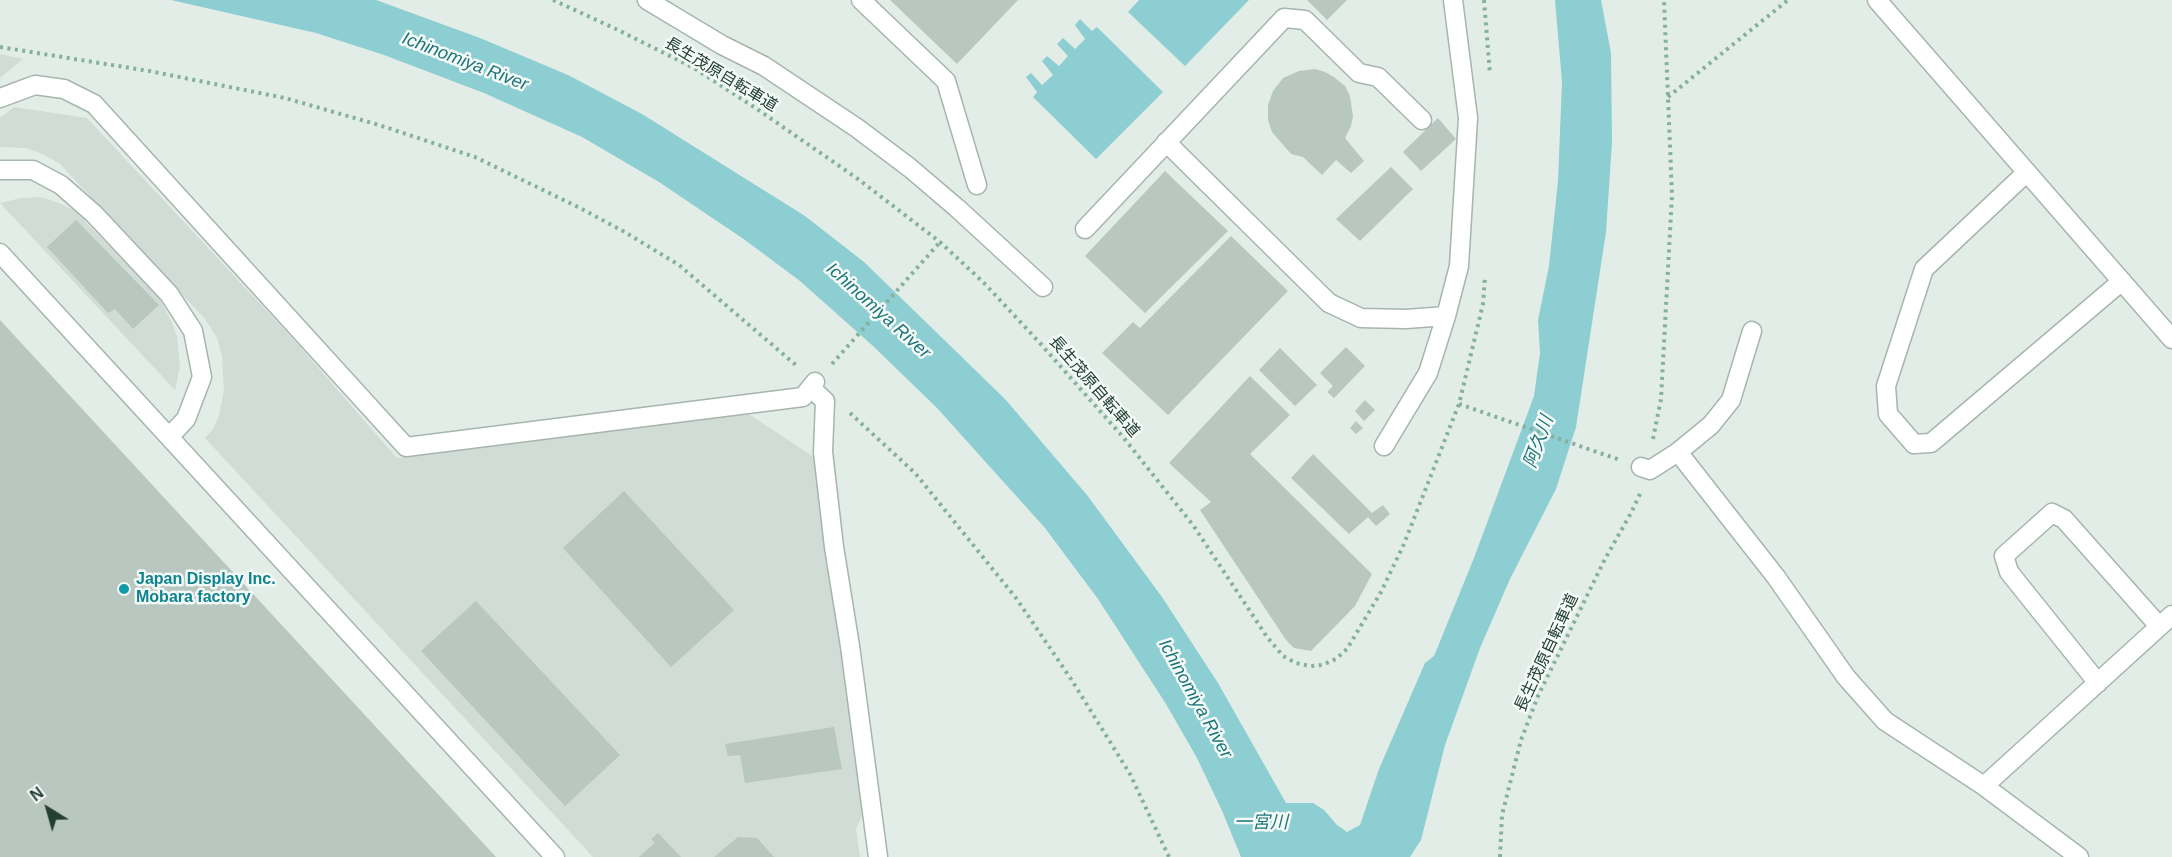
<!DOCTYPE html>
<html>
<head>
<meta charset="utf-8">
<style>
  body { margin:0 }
  #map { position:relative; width:2172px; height:857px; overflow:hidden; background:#e3ede7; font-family:Helvetica,sans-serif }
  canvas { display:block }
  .north { position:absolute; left:18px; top:779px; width:60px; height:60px; -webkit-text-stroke:4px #f3f9f6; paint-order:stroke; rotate:323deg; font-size:16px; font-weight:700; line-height:24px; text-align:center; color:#233e33 }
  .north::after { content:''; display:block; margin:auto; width:21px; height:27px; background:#233e33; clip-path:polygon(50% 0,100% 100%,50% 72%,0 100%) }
</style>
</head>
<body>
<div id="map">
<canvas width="2172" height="857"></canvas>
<div class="north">N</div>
</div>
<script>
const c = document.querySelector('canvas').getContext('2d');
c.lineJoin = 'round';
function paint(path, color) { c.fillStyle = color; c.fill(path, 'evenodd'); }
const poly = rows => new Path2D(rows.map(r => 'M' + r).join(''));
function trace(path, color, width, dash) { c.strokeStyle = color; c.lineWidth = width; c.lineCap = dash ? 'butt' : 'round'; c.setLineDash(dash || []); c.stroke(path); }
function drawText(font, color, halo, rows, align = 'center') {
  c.font = font + ' Helvetica,"Noto Sans JP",sans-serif'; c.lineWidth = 5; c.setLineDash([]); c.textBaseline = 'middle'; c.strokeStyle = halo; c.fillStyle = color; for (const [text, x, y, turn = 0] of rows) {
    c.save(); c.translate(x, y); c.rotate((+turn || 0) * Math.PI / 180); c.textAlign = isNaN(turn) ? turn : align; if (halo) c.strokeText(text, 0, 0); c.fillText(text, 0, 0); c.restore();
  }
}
const built = poly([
  [0,54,23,59,0,78],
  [14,107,87,118,293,339,397,458,744,411,814,457,826,552,866,807,856,829,860,857,593,857,205,438,213,429,219,416,224,390,222,356,217,338,205,319,59,163,40,153,26,148,0,147,0,118],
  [40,197,59,203,75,211,158,296,172,322,177,337,180,366,175,390,0,203,21,198]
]);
const water = poly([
  [171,0,376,0,480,38,568,75,642,114,805,216,864,262,1005,399,1087,495,1162,597,1218,683,1286,803,1313,803,1324,810,1337,825,1347,832,1360,825,1379,769,1425,663,1434,656,1474,558,1534,396,1540,353,1538,320,1549,266,1558,181,1562,82,1555,0,1601,0,1611,53,1612,142,1606,232,1576,427,1556,489,1510,579,1480,648,1445,745,1421,840,1410,857,1241,857,1223,813,1197,758,1166,704,1098,599,1045,528,937,408,873,346,800,281,745,240,659,182,582,137,484,93,384,55,316,33],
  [1139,0,1249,0,1185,66,1128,12],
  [1080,19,1092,31,1097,27,1163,92,1096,159,1033,97,1037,92,1026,77,1031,73,1042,85,1053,75,1042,61,1047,56,1059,66,1068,56,1057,44,1063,38,1075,49,1085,39,1075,25]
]);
const building = poly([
  [890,0,1018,0,957,64],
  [1307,0,1347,0,1327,20],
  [1315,69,1325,72,1334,77,1345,86,1350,96,1353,116,1351,126,1345,138,1364,161,1351,173,1336,160,1322,175,1303,157,1291,154,1272,132,1268,120,1268,105,1273,91,1283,78,1299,71],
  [1438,118,1456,139,1421,171,1403,152],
  [1391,167,1413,189,1360,241,1336,219],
  [1165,171,1228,231,1145,313,1085,256],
  [76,220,159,305,133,329,115,309,108,313,47,247],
  [1231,236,1288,291,1168,415,1102,353,1133,322,1140,328],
  [0,320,496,857,0,857],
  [1346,347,1365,366,1334,398,1327,392,1333,386,1320,373],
  [1280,348,1317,385,1295,406,1259,370],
  [1250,376,1290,415,1250,454,1372,574,1355,606,1311,651,1294,648,1286,640,1200,510,1211,502,1169,463],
  [1365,400,1375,410,1364,421,1355,411],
  [1356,421,1363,428,1356,434,1350,428],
  [1313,454,1372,513,1383,505,1390,514,1376,526,1368,517,1349,534,1291,478],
  [624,491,734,610,671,667,563,548],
  [476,601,620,755,565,806,421,651],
  [834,727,842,769,745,783,740,755,728,756,725,744],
  [658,833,681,857,639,857,655,843,651,839],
  [738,837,757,838,774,857,714,857]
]);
const path = poly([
  [553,0,616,29,694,68,757,109,858,179,940,242,984,283,1038,341,1123,437,1193,525,1267,637,1283,656,1296,663,1310,666,1322,665,1336,659,1347,649,1381,592,1404,544,1459,404,1483,304,1485,276],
  [1484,0,1490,74],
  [0,47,149,71,285,98,379,125,475,157,578,207,623,231,679,265,797,366],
  [1668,97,1788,0],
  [832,364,940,242],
  [1459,404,1620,460],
  [850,413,915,473,1016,598,1071,679,1130,774,1169,857],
  [1653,439,1661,399,1672,195,1664,0],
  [1500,857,1502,815,1521,740,1538,696,1605,559,1631,513,1641,492]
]);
const minor = poly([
  [647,0,722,45,764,66,857,128,910,168,957,208,1043,287],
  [861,0,946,81,977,185],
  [1877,0,2172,339],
  [0,98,35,85,64,89,94,104,406,447,803,397,815,382],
  [1166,142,1329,303,1361,318,1406,319,1446,316,1459,266,1468,118,1453,0],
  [0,170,33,170,61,185,94,214,169,294,193,331,202,377,186,419,169,437],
  [2027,172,1924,269,1886,386,1888,414,1914,444,1931,443,2122,281],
  [1085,229,1284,18,1305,20,1359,73,1378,77,1422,120],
  [0,253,555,857],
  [1752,331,1731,400,1711,425,1678,452,1776,577,1846,677,1885,721,1984,786,2079,857],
  [811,388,825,401,823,452,834,547,850,646,878,857],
  [1384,446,1428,373,1446,316],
  [1641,467,1650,470,1678,452],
  [2098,683,2009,572,2004,556,2052,513,2064,519,2159,626],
  [1984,786,2172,615]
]);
const markers = [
  [124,589,6,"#0f9aa8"]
];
const streetNames = [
  ["長生茂原自転車道",721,75,31],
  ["長生茂原自転車道",1094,387,49],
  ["長生茂原自転車道",1547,653,-65]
];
const cultureNames = [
  ["Japan Display Inc.",136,580],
  ["Mobara factory",136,598]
];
const waterNames = [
  ["Ichinomiya River",465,62,21],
  ["Ichinomiya River",878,311,42],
  ["阿久川",1539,442,-70],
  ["Ichinomiya River",1195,699,61],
  ["一宮川",1261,823]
];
paint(built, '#d1dcd6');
paint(water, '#8cced1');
paint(building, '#b8c7c0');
trace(minor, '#a6b5ad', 21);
trace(path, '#84b09d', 4, [3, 4.5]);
trace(minor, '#fff', 18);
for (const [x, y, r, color] of markers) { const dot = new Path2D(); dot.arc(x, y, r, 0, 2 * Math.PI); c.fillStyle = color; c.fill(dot); trace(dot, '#f3f9f6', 2); }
drawText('16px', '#233e33', '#f3f9f6', streetNames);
drawText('bold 16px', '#0d838f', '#f3f9f6', cultureNames, 'left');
drawText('italic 18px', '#1d7579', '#f3f9f6', waterNames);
</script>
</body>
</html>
